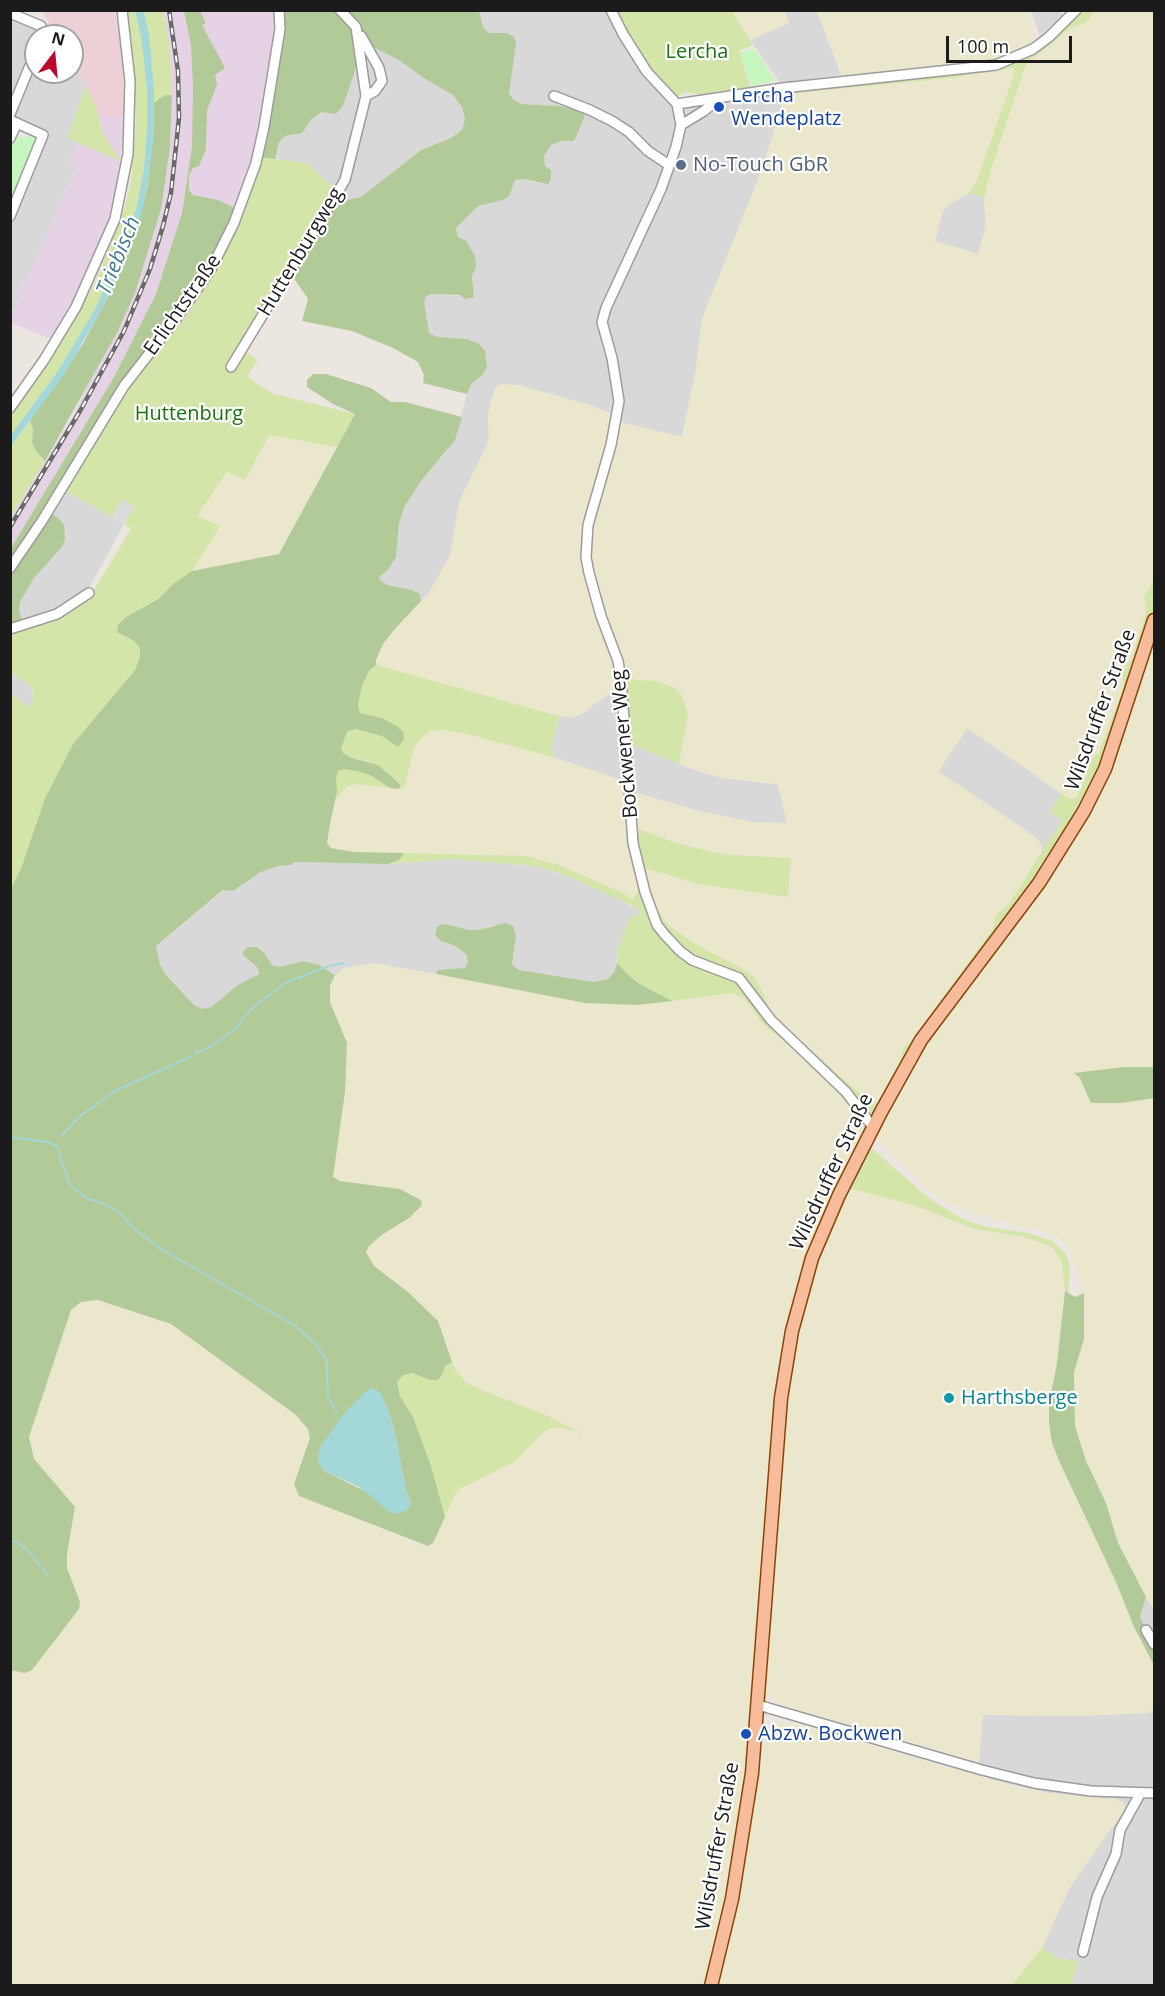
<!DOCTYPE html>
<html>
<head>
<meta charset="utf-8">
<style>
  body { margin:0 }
  #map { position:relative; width:1165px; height:1996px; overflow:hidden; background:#ece6e1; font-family:"Open Sans",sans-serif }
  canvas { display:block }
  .frame { position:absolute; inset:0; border:12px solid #1b1b1b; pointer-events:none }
  .north { position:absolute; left:24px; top:24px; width:60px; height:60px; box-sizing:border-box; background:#fff; border:2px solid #a4a4a4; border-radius:50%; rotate:16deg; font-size:16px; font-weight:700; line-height:24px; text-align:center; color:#1b1b1b }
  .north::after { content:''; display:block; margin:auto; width:21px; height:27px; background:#bc0a2f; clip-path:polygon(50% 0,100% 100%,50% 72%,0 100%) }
  .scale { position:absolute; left:946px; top:36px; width:126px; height:27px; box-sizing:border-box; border:3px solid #1b1b1b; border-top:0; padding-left:8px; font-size:18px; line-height:21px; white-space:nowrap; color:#1b1b1b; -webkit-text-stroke:4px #fff; paint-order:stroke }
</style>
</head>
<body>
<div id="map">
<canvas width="1165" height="1996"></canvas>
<div class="frame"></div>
<div class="north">N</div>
<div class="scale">100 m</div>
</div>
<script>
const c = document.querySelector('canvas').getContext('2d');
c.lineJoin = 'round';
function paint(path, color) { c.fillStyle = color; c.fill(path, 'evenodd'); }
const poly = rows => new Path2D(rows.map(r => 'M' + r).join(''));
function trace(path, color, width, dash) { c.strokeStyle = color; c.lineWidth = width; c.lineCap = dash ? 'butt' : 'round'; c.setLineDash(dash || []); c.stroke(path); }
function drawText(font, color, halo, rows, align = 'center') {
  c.font = font + ' "Open Sans",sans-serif'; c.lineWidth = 4.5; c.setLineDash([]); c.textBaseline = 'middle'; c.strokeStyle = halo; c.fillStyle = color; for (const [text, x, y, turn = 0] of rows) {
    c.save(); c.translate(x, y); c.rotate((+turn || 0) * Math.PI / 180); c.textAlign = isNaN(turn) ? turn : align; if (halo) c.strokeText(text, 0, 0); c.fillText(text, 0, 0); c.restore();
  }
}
const residential = poly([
  [479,11,611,11,677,104,783,88,785,94,763,167,702,319,696,369,682,437,623,423,610,413,495,388,488,415,489,435,487,445,460,500,450,556,429,593,421,601,420,594,412,590,387,585,380,580,379,577,387,571,396,557,399,523,405,506,421,481,448,449,458,428,467,394,472,383,482,374,466,339,437,337,429,333,423,302,426,296,431,294,474,297,472,276,476,267,458,237,456,228,478,206,503,200,514,180,523,179,538,183,545,166,544,156,551,145,561,141,559,106,521,104,513,100,509,93,511,72,507,33,489,33,483,27],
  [785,11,817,11,841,75,781,84,750,40,789,23],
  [1031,11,1061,11,1063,16,1040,36],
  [11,15,38,27,39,36,36,36,36,44,11,104],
  [368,48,375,48,399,60,425,79,453,95,462,107,465,119,462,130,451,138,421,150,361,197,348,200,338,195,307,163,275,159,279,142,285,136,302,133,312,119,321,112,336,114,343,106,361,53],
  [36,60,36,72,72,72,72,62,86,86,68,138,78,143,69,164,76,168,27,281,23,279,21,294,11,320,11,221,49,131,15,116,14,112],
  [968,194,977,194,984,199,986,226,978,254,935,241,943,210,950,204],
  [62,489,124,524,88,590,59,610,22,621,19,610,20,602,34,578,62,547,65,540,48,512],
  [10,672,31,686,33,701,30,707,11,695],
  [623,691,626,742,697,771,722,778,778,784,787,823,752,822,699,811,629,791,618,779,553,757,552,747,559,716,574,717,580,715,607,695],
  [967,728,1061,793,1050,812,1063,820,1042,853,1042,847,938,772],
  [452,859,536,866,572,878,604,891,643,913,617,952,615,971,608,979,594,982,519,970,512,964,516,935,490,926,479,930,469,930,449,925,441,941,455,946,466,954,468,962,465,968,438,970,436,974,374,963,344,968,335,975,319,965,303,961,280,967,272,965,265,954,243,955,258,968,259,974,247,980,211,1007,202,1009,194,1005,165,974,160,964,156,946,224,890,233,891,261,872,279,866,292,865,292,862,388,864],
  [1146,1597,1154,1609,1154,1665,1140,1617],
  [1154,1708,1154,1985,1071,1985,1079,1961,1060,1959,1042,1948,1069,1889,1048,1793,989,1779,979,1767,982,1714,1076,1716,1149,1713]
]);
const commercial = poly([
  [42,11,115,11,122,56,125,117,98,115,86,86,72,62,72,36,57,36]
]);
const industrial = poly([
  [163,11,279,11,264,127,237,216,184,196,182,213,156,294,114,377,11,548,11,516,73,415,136,290,161,209,170,148,172,95,170,51],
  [98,115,125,117,117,191,113,211,83,282,51,339,11,323,11,320,21,294,17,292,23,279,27,280,76,168,69,165,78,143,120,160,102,132]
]);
const farmland = poly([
  [732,11,785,11,789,23,750,40],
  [817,11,1027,11,1034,31,1031,42,1023,55,1011,59,844,81],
  [1094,11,1154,11,1154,580,1144,597,1146,609,1145,616,1132,658,1123,671,1124,685,1122,692,1099,752,1090,762,1076,798,1072,799,1061,793,968,728,938,771,1037,838,1042,847,1042,853,1009,904,1000,910,992,930,913,1039,903,1048,900,1061,877,1103,872,1104,787,1029,769,1010,760,986,669,926,656,908,645,870,648,869,685,881,788,897,791,878,791,858,731,855,713,852,632,828,639,883,636,895,630,900,616,890,559,865,539,858,500,855,354,852,329,847,327,843,330,824,336,799,340,794,355,784,403,789,414,747,420,739,430,731,445,730,467,734,553,757,618,779,630,791,699,811,752,822,787,823,778,784,722,778,679,764,688,713,681,694,675,688,623,691,607,695,580,715,566,717,381,668,376,665,376,660,383,644,393,631,429,593,450,556,460,500,487,445,489,435,488,415,491,400,498,385,509,384,522,386,590,405,610,413,623,423,682,437,696,369,702,319,763,167,785,94,951,78,1013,68,1015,72,976,183,968,194,950,204,943,210,935,241,978,254,986,226,984,199,990,173,1024,69,1029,61,1071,28,1087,22],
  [269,435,337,447,279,554,192,571,220,526,196,517,227,472,246,479],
  [1154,620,1154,1067,1124,1067,1080,1078,1091,1103,1122,1103,1154,1098,1154,1609,1146,1597,1118,1543,1106,1503,1086,1461,1075,1426,1074,1372,1084,1339,1085,1313,1081,1280,1068,1248,1061,1240,1046,1232,998,1221,943,1201,926,1188,879,1140,873,1127,906,1065,1063,845],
  [374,963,585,1003,637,1005,732,993,738,995,752,1006,756,1014,770,1030,808,1061,844,1097,867,1127,839,1195,792,1331,741,1880,766,1735,769,1729,778,1722,795,1724,1010,1785,1048,1793,1116,1799,1122,1802,1125,1805,1124,1811,1069,1889,1042,1948,1012,1985,11,1985,10,1670,25,1673,80,1602,67,1569,67,1554,75,1507,34,1459,29,1437,71,1310,81,1302,98,1300,171,1324,183,1331,304,1422,308,1429,310,1438,294,1484,299,1496,419,1544,433,1543,455,1494,460,1489,515,1461,540,1435,551,1428,562,1428,582,1434,546,1415,484,1391,460,1377,455,1370,438,1321,408,1292,374,1266,368,1258,366,1252,369,1246,383,1234,409,1218,422,1204,421,1199,412,1194,385,1186,340,1181,333,1177,345,1092,347,1043,330,1002,330,986,335,975,344,968],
  [849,1188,913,1205,975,1229,1036,1240,1054,1249,1059,1256,1062,1263,1065,1291,1057,1363,1049,1404,1049,1423,1052,1443,1060,1463,1116,1582,1134,1627,1154,1665,1154,1708,1149,1713,1076,1716,983,1715,979,1757,974,1760,786,1706,778,1703,765,1692,784,1431,792,1363,818,1258,828,1232]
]);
const grass = poly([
  [126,11,135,11,141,37,147,89,147,128,144,168,137,206,126,242,95,309,58,371,11,435,10,416,55,352,87,298,101,269,124,210,131,182,136,119,133,52],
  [144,11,163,11,170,51,172,95,160,98,154,103,149,35],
  [613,11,732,11,753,45,739,51,751,88,719,91,704,96,687,92,676,97,651,71],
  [1076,11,1094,11,1087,22,1071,28,1029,61,1024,69,990,173,984,199,977,194,968,194,976,183,1015,72,1013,68,951,78,785,94,783,88,996,65,1023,55],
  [86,86,97,110,102,132,121,161,67,138],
  [259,157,307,163,335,189,245,351,258,360,247,376,271,393,355,414,337,447,269,435,245,480,227,472,197,516,220,526,192,571,173,584,158,598,126,617,117,632,134,641,140,648,140,657,135,670,73,744,45,798,21,869,11,891,11,695,30,707,33,701,33,692,30,686,11,672,11,632,77,604,86,603,131,529,124,524,134,507,122,500,112,517,62,489,124,386,211,269],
  [30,421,33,429,32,442,36,451,45,461,11,516,11,446],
  [1154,580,1154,620,1084,811,867,1127,853,1105,808,1061,763,1024,744,998,732,993,672,1001,638,983,624,971,617,962,617,952,623,933,630,918,642,913,631,905,572,878,536,866,452,859,388,864,399,860,404,853,527,856,559,865,623,893,632,900,636,895,639,883,632,827,678,843,713,852,731,855,791,858,788,897,698,884,648,869,645,870,656,908,669,926,699,946,750,973,760,986,769,1010,787,1029,872,1104,877,1103,900,1061,903,1048,913,1039,992,930,997,914,1009,904,1062,820,1050,812,1061,793,1071,799,1076,798,1086,775,1086,764,1099,752,1122,692,1124,685,1122,671,1132,658,1145,616,1146,609,1144,597],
  [376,665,559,716,552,747,553,757,467,734,445,730,430,731,420,739,414,747,405,785,403,789,399,789,400,783,368,761,349,757,343,753,341,748,347,732,355,729,382,736,392,741,395,746,382,718,359,713,358,706,362,685,369,671],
  [621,679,657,681,675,688,681,694,688,713,679,764,626,742],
  [343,769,357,771,370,775,390,788,355,784,347,787,336,799,336,777,338,771],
  [869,1146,929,1198,962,1219,986,1227,1029,1233,1052,1241,1065,1253,1069,1263,1070,1272,1068,1293,1065,1291,1062,1263,1054,1249,1047,1245,1023,1237,975,1229,913,1205,849,1188],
  [452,1362,455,1370,466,1382,484,1391,546,1415,583,1434,562,1428,550,1428,540,1435,515,1461,460,1489,455,1494,445,1517,431,1466,413,1417,400,1396,397,1382,403,1375,414,1373,428,1380,443,1373,445,1366],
  [1042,1948,1060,1959,1079,1961,1071,1985,1012,1985]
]);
const forest = poly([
  [184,11,200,11,206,23,202,25,225,68,215,75,217,85,207,110,206,149,199,166,193,168,189,175,189,190,193,195,218,200,233,207,237,216,217,258,124,386,48,512,57,517,64,525,65,540,62,547,34,578,20,602,19,610,22,621,11,625,11,548,114,377,156,294,182,213,192,147,193,87,191,45],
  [279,11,479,11,483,27,489,33,507,33,514,37,516,44,509,93,513,99,521,104,559,106,581,111,585,116,574,141,561,141,551,145,544,156,545,166,551,170,551,179,548,184,523,179,515,180,509,196,503,200,478,206,456,228,458,237,466,241,475,256,476,267,472,276,474,297,466,299,459,295,431,294,426,296,424,302,429,333,437,337,466,339,478,343,485,351,487,366,483,374,472,383,467,394,423,383,424,375,418,362,393,348,352,331,302,321,308,299,291,274,338,195,348,200,361,197,421,150,451,138,462,130,465,119,462,107,453,95,425,79,399,60,375,48,368,48,361,53,343,106,336,114,321,112,312,119,302,133,285,136,279,142,275,159,259,157],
  [167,95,172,95,170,148,161,209,136,290,118,331,45,461,36,451,32,442,33,429,30,421,83,344,117,279,131,245,147,189,154,130,154,103,160,98],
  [313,374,326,374,371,388,391,402,405,402,462,417,455,440,421,481,405,506,399,523,396,557,387,571,379,577,380,580,387,585,412,590,420,594,421,601,393,631,383,644,376,660,376,665,369,671,362,685,358,706,360,713,382,718,398,727,403,732,404,739,398,747,382,736,355,729,347,732,341,748,343,753,349,757,378,765,400,784,399,789,390,788,370,775,357,771,343,769,338,771,336,777,337,792,330,824,327,843,331,848,354,852,404,853,399,860,388,864,293,862,292,865,279,866,261,872,233,891,223,890,156,946,160,964,165,974,194,1005,202,1009,211,1007,238,985,259,974,258,968,243,955,243,952,248,947,257,947,265,954,272,965,280,967,303,961,319,965,335,975,330,986,330,1002,347,1043,345,1092,333,1177,340,1181,400,1189,421,1200,422,1204,420,1207,409,1218,383,1234,369,1246,366,1252,374,1266,408,1292,438,1321,452,1362,445,1366,443,1373,438,1380,429,1380,413,1373,403,1375,397,1382,400,1396,413,1417,431,1466,445,1517,433,1543,428,1546,299,1496,294,1484,310,1438,308,1429,296,1415,171,1324,98,1300,81,1302,71,1310,29,1437,34,1459,75,1507,67,1554,67,1568,80,1602,79,1609,32,1670,25,1673,10,1670,10,891,21,869,45,798,73,744,135,670,140,657,140,648,134,641,117,632,118,625,126,617,158,599,173,584,192,571,279,554,355,414,333,404,307,387,307,380],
  [372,1388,380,1393,389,1412,397,1442,406,1491,411,1504,368,1493,323,1470],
  [505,923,513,926,516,935,512,964,519,970,594,982,608,979,615,971,617,962,624,971,638,983,672,1001,637,1005,585,1003,436,974,438,970,465,968,468,962,466,954,455,946,441,941,435,935,437,927,442,924,449,925,469,930,479,930],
  [1124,1067,1154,1067,1154,1098,1122,1103,1091,1103,1080,1078,1074,1073],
  [1065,1291,1075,1297,1084,1293,1084,1339,1074,1372,1075,1426,1086,1461,1106,1503,1118,1543,1146,1597,1140,1617,1154,1644,1154,1665,1134,1627,1116,1582,1060,1463,1052,1443,1049,1423,1049,1404,1057,1363]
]);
const park = poly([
  [753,49,755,50,775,81,752,86,740,53],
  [37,136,39,137,11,206,11,143,13,138]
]);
const parking = poly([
  [122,499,134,506,124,524,112,517]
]);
const water = poly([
  [135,11,144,11,149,35,154,90,154,130,150,169,143,208,131,245,100,312,64,375,11,446,11,435,58,371,95,309,126,242,137,206,144,168,147,128,147,89,141,37],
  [372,1388,380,1392,389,1412,397,1442,406,1491,411,1504,408,1510,400,1513,392,1514,359,1487,323,1470,318,1461,319,1449,341,1417,366,1391]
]);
const stream = poly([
  [196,1053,212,1046,236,1028,251,1009,285,983,329,966,344,963],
  [61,1136,80,1116,115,1091,192,1056],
  [10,1137,48,1142,58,1147,60,1159,71,1186,86,1198,105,1204,119,1212,132,1227,161,1249,294,1325,316,1344,327,1360,328,1397,337,1412],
  [10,1539,27,1549,48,1576]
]);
const minor = poly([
  [611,10,623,34,647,72,677,104],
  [10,13,41,26,43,31,42,36],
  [361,36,379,68,382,81,375,91,366,96],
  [554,96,590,110,612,121,629,132,648,151,669,165],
  [677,104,681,125,676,147,661,189,606,308,602,322,612,358,619,401,611,445,588,525,586,557,589,573,601,616,618,661,621,679,633,843,645,892,657,925,665,935,680,951,692,960,739,978,771,1020,846,1092,873,1127],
  [677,104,783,88,996,65,1033,49,1049,37,1076,10],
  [10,114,36,51],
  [10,120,43,135,10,216],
  [681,125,704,111,718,99],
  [10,138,17,123],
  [231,367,345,180,366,96,356,27,340,10],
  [10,408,44,360,76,307,115,219,128,154,130,81,122,10],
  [10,568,42,521,124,386,176,319,211,269,234,223,256,163,264,127,280,29,279,10],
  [10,629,57,614,89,593],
  [1146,1630,1154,1644],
  [758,1705,982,1770,1034,1783,1091,1791,1154,1793],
  [1083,1952,1097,1897,1116,1854,1120,1830,1140,1794]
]);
const major = poly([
  [711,1986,732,1899,752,1773,781,1398,792,1331,812,1258,839,1195,881,1112,921,1040,1039,883,1084,811,1105,769,1154,620]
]);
const rail = poly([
  [10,527,80,411,124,331,150,269,163,226,171,193,179,118,178,71,169,10]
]);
const markers = [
  [719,107,6,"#1a4fb4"],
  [681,165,6,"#5c6f8a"],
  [949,1398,6,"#0f9aa8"],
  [746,1734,6,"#1a4fb4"]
];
const parkNames = [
  ["Lercha",697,52],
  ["Huttenburg",189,414]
];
const transitNames = [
  ["Lercha",731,96],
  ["Wendeplatz",731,119],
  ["Abzw. Bockwen",758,1734]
];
const serviceNames = [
  ["No-Touch GbR",693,165]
];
const streetNames = [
  ["Huttenburgweg",301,252,-59],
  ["Erlichtstraße",183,305,-55],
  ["Wilsdruffer Straße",1101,710,-70],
  ["Bockwener Weg",625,744,-95],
  ["Wilsdruffer Straße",832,1172,-65],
  ["Wilsdruffer Straße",718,1846,-80]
];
const cultureNames = [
  ["Harthsberge",961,1398]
];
const waterNames = [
  ["Triebisch",119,256,-68]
];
paint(residential, '#d9d8d8');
paint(commercial, '#edd0d5');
paint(industrial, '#e5d3e5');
paint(farmland, '#ebe7cc');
paint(grass, '#d3e5a8');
paint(forest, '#b1ca97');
paint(park, '#c5f6be');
paint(parking, '#dbdbdb');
paint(water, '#a3d7d8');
trace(stream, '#a3d7d8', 2);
trace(minor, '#9c9c9c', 12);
trace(major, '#8b4407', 15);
trace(minor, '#fff', 9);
trace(major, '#f7bc9b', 12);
trace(rail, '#696969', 4.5);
trace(rail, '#fff', 2, [7]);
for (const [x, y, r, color] of markers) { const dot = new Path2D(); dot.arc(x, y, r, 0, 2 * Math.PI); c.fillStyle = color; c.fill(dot); trace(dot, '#fff', 2); }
drawText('20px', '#1c7210', '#fff', parkNames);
drawText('20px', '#164399', '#fff', transitNames, 'left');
drawText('20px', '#4e5e75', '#fff', serviceNames, 'left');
drawText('20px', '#1b1b1b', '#fff', streetNames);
drawText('20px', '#0d838f', '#fff', cultureNames, 'left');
drawText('italic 21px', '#44798f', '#fff', waterNames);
</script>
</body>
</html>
